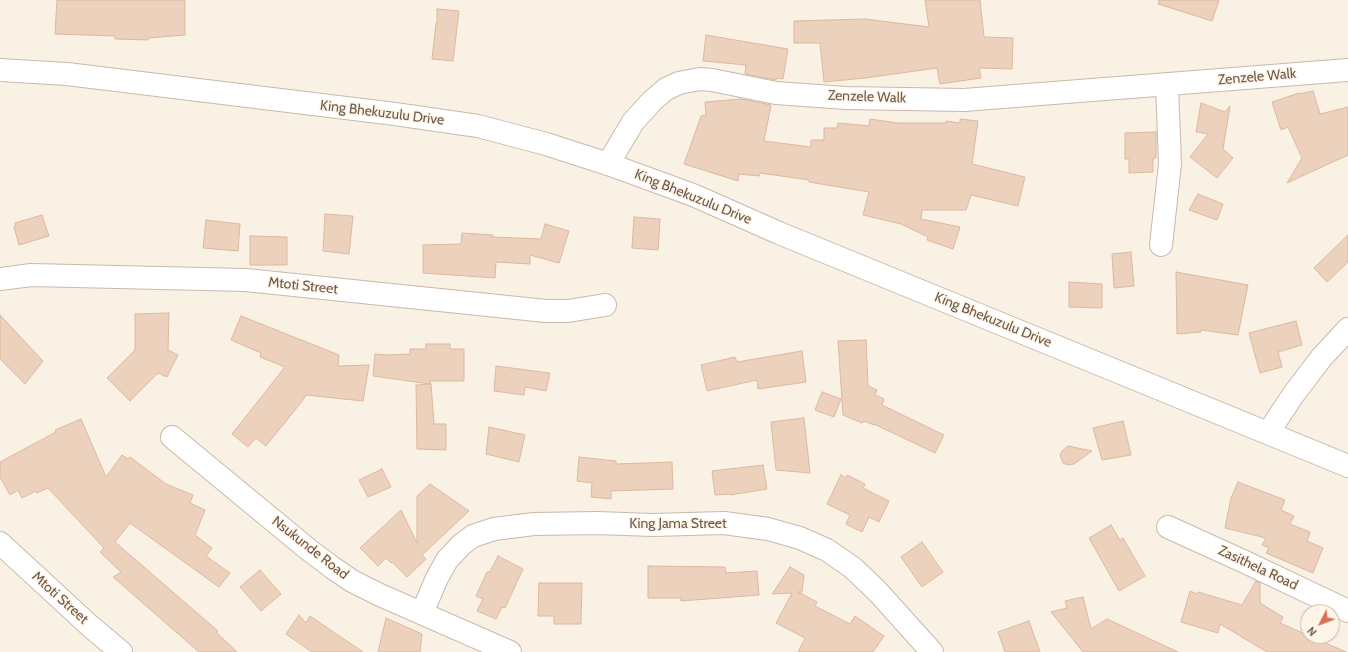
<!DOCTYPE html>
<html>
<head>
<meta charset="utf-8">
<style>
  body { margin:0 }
  #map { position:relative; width:1348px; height:652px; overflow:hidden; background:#f9f1e3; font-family:Cabin,sans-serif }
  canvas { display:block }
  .north { position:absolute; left:1300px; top:604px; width:40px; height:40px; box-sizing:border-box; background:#fdf5e8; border:1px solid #c4b7aa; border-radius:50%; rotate:228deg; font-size:11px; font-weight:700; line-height:16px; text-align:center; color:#6f594c }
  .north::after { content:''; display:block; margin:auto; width:14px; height:18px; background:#d87454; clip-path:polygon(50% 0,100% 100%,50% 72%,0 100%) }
</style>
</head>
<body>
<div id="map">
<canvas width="1348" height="652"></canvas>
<div class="north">N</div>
</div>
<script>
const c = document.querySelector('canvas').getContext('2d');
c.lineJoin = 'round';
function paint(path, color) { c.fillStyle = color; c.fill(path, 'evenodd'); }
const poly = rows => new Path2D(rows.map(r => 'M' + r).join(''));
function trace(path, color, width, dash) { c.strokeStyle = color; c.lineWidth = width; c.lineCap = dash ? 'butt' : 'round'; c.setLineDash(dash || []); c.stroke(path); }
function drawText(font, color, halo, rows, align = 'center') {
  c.font = font + ' Cabin,sans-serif'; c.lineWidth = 3; c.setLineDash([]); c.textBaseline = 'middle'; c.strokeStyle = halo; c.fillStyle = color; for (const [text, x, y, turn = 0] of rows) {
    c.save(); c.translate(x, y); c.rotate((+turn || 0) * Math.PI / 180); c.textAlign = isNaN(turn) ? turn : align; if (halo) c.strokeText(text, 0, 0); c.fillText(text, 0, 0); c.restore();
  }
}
const building = poly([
  [57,0,185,0,185,35,148,38,148,40,115,39,115,36,55,34,57,0],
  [925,0,980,0,984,37,1013,38,1012,69,979,68,981,78,940,84,937,68,865,78,824,82,820,43,794,43,794,21,865,19,929,27,925,0],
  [1159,0,1219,0,1212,21,1158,4,1159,0],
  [437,9,459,11,453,61,432,59,436,23,437,23,437,9],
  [706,35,788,49,783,79,777,78,776,80,745,74,746,65,703,61,706,35],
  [1313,91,1320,114,1348,107,1348,155,1287,183,1302,158,1288,127,1281,130,1272,102,1299,93,1299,94,1313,91],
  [741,99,771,105,764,141,811,147,811,140,824,140,824,128,837,128,838,123,869,126,870,119,898,123,946,123,946,121,960,123,960,119,978,121,972,164,1025,177,1018,206,971,195,966,210,922,210,921,219,960,227,953,249,927,240,928,237,901,224,863,215,869,192,809,182,809,180,760,173,759,176,739,174,738,181,684,164,701,116,706,115,705,102,741,99],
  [1201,103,1225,112,1230,106,1223,149,1233,158,1217,178,1190,157,1208,134,1196,132,1201,103],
  [1156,132,1156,158,1153,158,1153,172,1129,173,1129,159,1125,159,1125,133,1156,132],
  [1198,194,1223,204,1217,220,1189,210,1198,194],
  [325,214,353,216,349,254,323,251,325,214],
  [42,215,49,236,19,245,14,227,16,227,15,223,42,215],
  [634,217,660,219,658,250,632,248,634,217],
  [206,220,240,224,238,251,203,248,206,220],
  [545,224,569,231,559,263,530,255,530,264,496,262,495,278,423,273,423,245,461,244,462,233,493,235,492,237,541,239,545,224],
  [1348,235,1348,262,1327,282,1314,268,1348,235],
  [250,236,287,237,287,265,250,265,250,236],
  [1131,252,1134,286,1114,288,1112,254,1131,252],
  [1176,272,1248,285,1238,335,1201,330,1201,332,1177,334,1176,272],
  [1069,282,1102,284,1102,308,1069,307,1069,282],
  [169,313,168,350,178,355,167,377,158,373,130,401,107,378,135,350,135,314,169,313],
  [0,315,43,361,25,384,0,359,0,315],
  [241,316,339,355,338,366,369,365,363,401,306,395,303,400,266,446,256,438,248,447,232,434,285,367,260,357,261,353,231,340,241,316],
  [1296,321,1302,345,1278,352,1282,367,1260,373,1249,333,1296,321],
  [866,340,868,386,877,390,875,395,884,399,882,405,944,435,935,453,874,424,874,425,864,421,862,423,843,415,838,341,866,340],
  [426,344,450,344,450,349,464,349,464,381,430,381,430,384,373,376,375,354,387,355,410,354,410,349,426,349,426,344],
  [802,351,806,382,758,389,757,380,707,391,701,365,735,357,737,362,802,351],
  [496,366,550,373,546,391,525,387,524,395,494,391,496,366],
  [431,384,434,424,446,424,446,450,417,449,416,385,431,384],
  [822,392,841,399,834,417,815,410,822,392],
  [804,418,810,473,776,470,771,422,804,418],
  [81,419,106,477,122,455,128,459,130,457,166,484,193,495,190,503,205,510,195,535,212,548,206,556,230,573,219,587,130,523,115,542,218,631,216,632,237,652,199,652,113,577,121,572,100,552,104,548,48,488,37,493,36,491,22,498,18,490,10,495,0,477,0,462,56,432,55,430,81,419],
  [1123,421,1131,455,1102,460,1093,428,1123,421],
  [489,427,525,435,519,462,486,454,489,427],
  [1068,446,1092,451,1074,464,1068,465,1063,463,1060,455,1062,451,1068,446],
  [579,457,616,461,616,464,672,462,673,489,611,491,611,499,591,497,592,483,577,481,579,457],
  [763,465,767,489,730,495,730,494,715,495,712,471,763,465],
  [382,469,391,487,368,497,359,480,382,469],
  [841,475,846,478,847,475,865,484,863,488,889,501,879,522,869,517,862,532,846,524,850,515,827,504,841,475],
  [1238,482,1285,500,1281,510,1294,516,1290,524,1310,532,1307,541,1323,548,1313,573,1266,553,1269,548,1262,545,1266,538,1225,528,1231,498,1238,482],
  [430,484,469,511,422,555,426,559,407,577,392,562,391,563,386,558,378,566,360,548,401,510,417,543,417,496,430,484],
  [1111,525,1120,540,1123,538,1145,576,1119,591,1089,538,1111,525],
  [922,542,943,572,922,587,901,557,922,542],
  [498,556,523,569,505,608,502,607,496,619,477,611,483,599,476,596,487,572,490,572,498,556],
  [648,566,725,567,726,573,757,571,759,595,681,601,681,598,648,598,648,566],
  [790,567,804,575,802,592,798,592,817,602,815,606,850,624,855,616,884,636,873,652,798,652,805,638,776,623,792,593,772,594,790,567],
  [260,570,281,594,261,611,240,587,260,570],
  [1256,581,1260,583,1260,603,1283,617,1280,623,1346,652,1267,652,1220,624,1218,633,1181,622,1190,591,1197,594,1198,592,1242,605,1256,581],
  [539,583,582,583,581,624,554,624,554,616,538,616,539,583],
  [1083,597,1091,629,1107,619,1178,652,1083,652,1051,612,1067,608,1065,601,1083,597],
  [299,615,306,623,310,616,363,652,312,652,286,634,299,615],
  [386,618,422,634,420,652,378,652,386,618],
  [1029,621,1040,652,1005,652,998,632,1029,621]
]);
const minor = poly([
  [608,164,633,122,652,101,666,89,679,83,689,81,700,79,712,80,776,93,846,98,964,100,1348,70],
  [1161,245,1170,164,1167,85],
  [0,279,31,275,246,280,546,311,568,311,605,305],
  [1268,433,1293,395,1322,357,1348,329],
  [172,437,309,550,333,568,352,581,380,595,510,652],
  [1168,527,1245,562,1348,611],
  [0,543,90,626,121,652],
  [422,613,437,578,447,560,461,545,473,536,494,529,534,524,597,523,653,525,724,523,768,529,800,538,827,550,853,568,878,592,932,652]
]);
const tertiary = poly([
  [0,70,67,74,395,114,478,126,546,144,608,164,693,195,779,233,1348,466]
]);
const streetNames = [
  ["Zenzele Walk",1257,77,-5],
  ["Zenzele Walk",867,97,2],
  ["King Bhekuzulu Drive",382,113,7],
  ["King Bhekuzulu Drive",693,197,22],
  ["Mtoti Street",303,286,6],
  ["King Bhekuzulu Drive",993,320,22],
  ["King Jama Street",678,524],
  ["Nsukunde Road",310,548,38],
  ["Zasithela Road",1258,568,25],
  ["Mtoti Street",60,598,42]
];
paint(building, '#ecd1bd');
trace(building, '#ddb89f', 1);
trace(minor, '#c9b9ab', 24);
trace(tertiary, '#c9b9ab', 24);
trace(minor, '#fff', 22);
trace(tertiary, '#fff', 22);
drawText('14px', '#6f594c', '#fdf5e8', streetNames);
</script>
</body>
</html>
